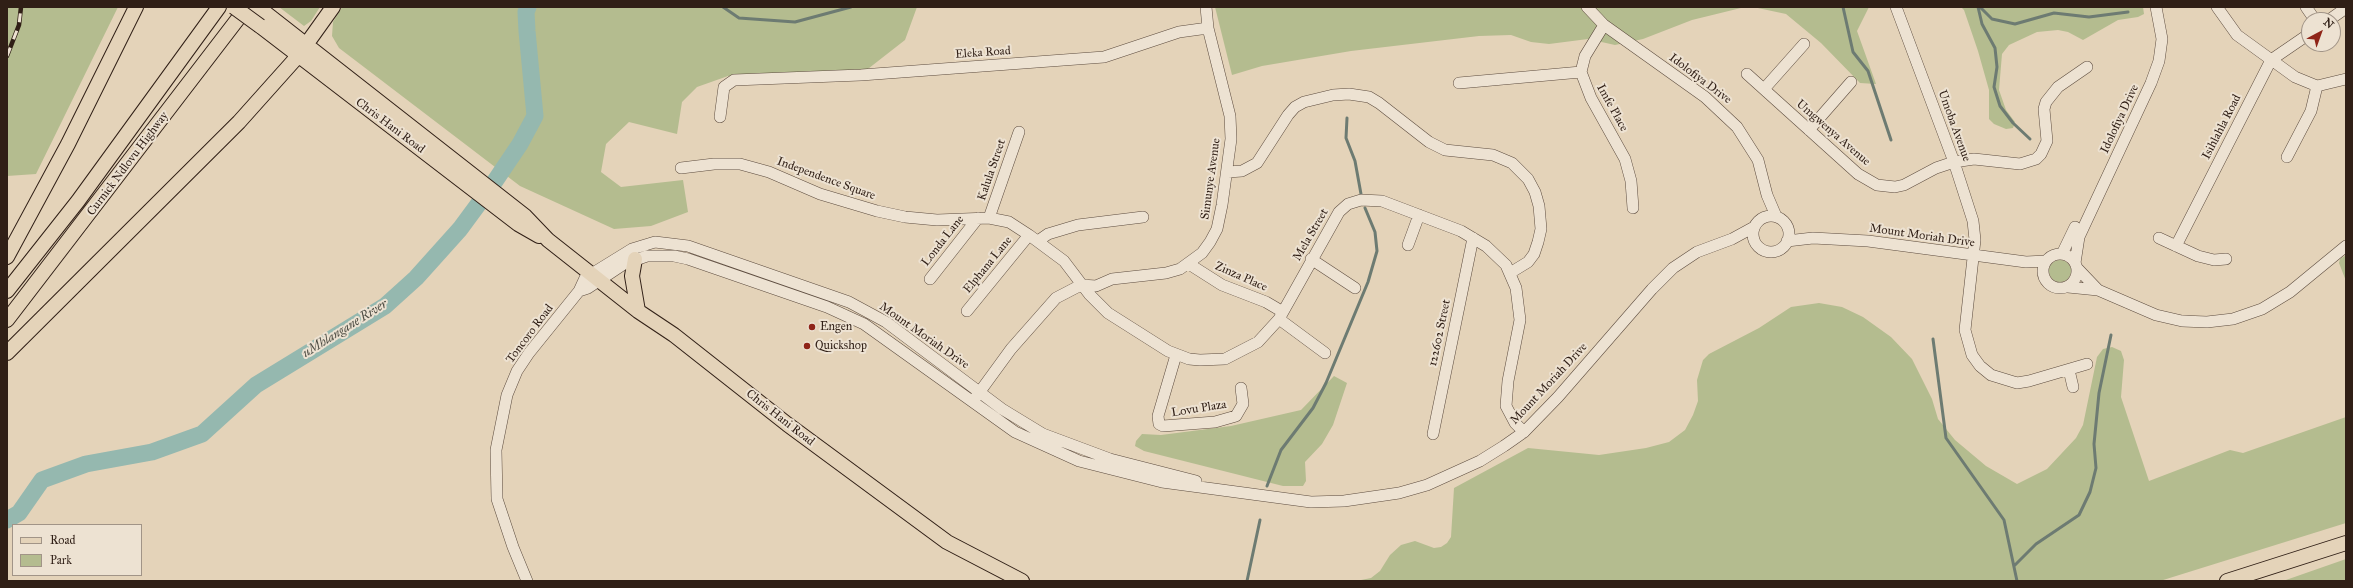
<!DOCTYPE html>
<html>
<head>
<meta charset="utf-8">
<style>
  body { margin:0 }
  #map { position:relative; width:2353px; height:588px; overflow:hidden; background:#e4d3b9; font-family:"IM FELL Great Primer",serif }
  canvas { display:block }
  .frame { position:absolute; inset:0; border:8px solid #301f16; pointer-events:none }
  .legend { position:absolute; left:12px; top:524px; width:130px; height:52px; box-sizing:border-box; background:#ede2d2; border:1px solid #a19487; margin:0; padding:5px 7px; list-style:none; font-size:12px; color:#301f16 }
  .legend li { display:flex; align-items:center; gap:8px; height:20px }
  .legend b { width:20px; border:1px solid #a19487 }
  .north { position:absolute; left:2301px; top:12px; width:40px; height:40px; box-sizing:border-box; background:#ede2d2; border:1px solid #a19487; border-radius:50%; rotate:41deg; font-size:11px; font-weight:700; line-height:16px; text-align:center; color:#301f16 }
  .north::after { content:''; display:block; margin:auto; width:14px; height:18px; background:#8f2418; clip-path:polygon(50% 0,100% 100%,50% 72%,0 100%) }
</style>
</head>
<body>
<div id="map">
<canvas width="2353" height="588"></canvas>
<div class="frame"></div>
<ul class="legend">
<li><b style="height:5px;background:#e4d3b9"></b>Road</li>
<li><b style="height:11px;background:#b4bc8f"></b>Park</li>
</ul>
<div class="north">N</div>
</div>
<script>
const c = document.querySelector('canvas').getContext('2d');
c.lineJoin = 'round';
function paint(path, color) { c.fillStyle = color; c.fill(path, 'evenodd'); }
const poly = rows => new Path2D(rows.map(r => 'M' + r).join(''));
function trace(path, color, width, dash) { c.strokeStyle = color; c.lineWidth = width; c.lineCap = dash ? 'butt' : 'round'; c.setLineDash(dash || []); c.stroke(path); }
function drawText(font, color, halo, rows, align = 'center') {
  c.font = font + ' "IM FELL Great Primer",serif'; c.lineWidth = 4; c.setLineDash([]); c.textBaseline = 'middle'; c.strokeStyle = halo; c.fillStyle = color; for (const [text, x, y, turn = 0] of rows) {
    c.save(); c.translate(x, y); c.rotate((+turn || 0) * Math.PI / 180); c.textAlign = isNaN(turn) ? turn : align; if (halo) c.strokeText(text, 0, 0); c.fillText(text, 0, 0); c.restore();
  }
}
const green = poly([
  [7,7,118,7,36,174,7,176],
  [279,7,320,7,311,21,304,26],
  [342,7,917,7,905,40,864,72,728,76,697,87,682,102,677,134,629,122,606,144,601,172,621,187,683,180,688,212,651,226,614,229,520,186,339,48,332,36,333,22],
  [1215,7,1745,7,1692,20,1643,39,1615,45,1588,39,1549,44,1531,42,1511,35,1479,36,1351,51,1262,66,1232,75],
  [1753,7,1869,7,1857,31,1876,84,1860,83,1821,43,1786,14],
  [1961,7,2143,7,2144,14,2138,17,2118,20,2083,40,2068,32,2058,30,2037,32,2009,45,2002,54,1999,90,2006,110,2015,122,2013,128,2006,129,1994,124,1989,119,1989,90,1978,51,1964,10],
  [2346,255,2346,281,2339,263,2340,259],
  '2049 271a11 11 0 1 1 22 0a11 11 0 1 1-22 0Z',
  [1819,303,1842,307,1863,317,1891,337,1912,359,1932,399,1938,419,1955,440,1986,466,2017,484,2047,469,2076,438,2083,425,2097,357,2103,349,2112,347,2121,351,2124,360,2121,397,2149,481,2230,450,2243,453,2346,417,2346,523,2160,581,1356,581,1371,578,1380,571,1390,555,1401,545,1415,541,1434,548,1441,547,1447,543,1451,537,1454,488,1528,448,1599,455,1646,448,1669,442,1685,430,1693,415,1698,401,1697,380,1703,360,1709,354,1759,328,1791,307],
  [1334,376,1347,383,1333,425,1322,444,1305,462,1306,481,1303,486,1283,486,1144,451,1135,446,1136,441,1142,434,1161,435,1231,426,1301,410],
  [2346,559,2346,581,2283,581]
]);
const stream = poly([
  [723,7,739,18,795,22,851,7],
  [1843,7,1853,52,1868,71,1891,140],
  [1978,7,1982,24,1995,48,1997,67,1994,87,2000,106,2013,123,2030,139],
  [1980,7,1992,19,2015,24,2054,13,2089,17,2128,12],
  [1347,118,1346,138,1355,161,1361,194],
  [1933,339,1946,438,2004,520,2017,581],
  [1267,486,1281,450,1313,408,1326,383,1368,282,1377,251,1375,232,1365,208],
  [2014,566,2036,544,2079,515,2090,492,2096,468,2094,444,2099,393,2111,335],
  [1247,581,1260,520]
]);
const river = poly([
  [7,520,19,513,42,480,86,464,152,452,202,434,256,385,385,306,416,278,460,229,491,187,520,144,535,116,527,31,526,12,528,7]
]);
const minor = poly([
  [1587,7,1604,25,1705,97,1737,127,1758,160,1767,195,1776,216],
  [1896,7,1954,162,1973,221,1975,240,1965,330,1972,355,1980,366,1991,375,2017,383,2029,381,2087,364],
  [2217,7,2237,35,2295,77,2317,86,2346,79],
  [2306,7,2315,20],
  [2329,20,2346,8],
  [1604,25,1585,56,1581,72,1591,98,1625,159,1631,181,1633,208],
  [1747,74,1858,174,1877,185,1895,187,1904,185,1936,168,1954,162,1974,159,2020,164,2036,159,2041,154,2047,141,2044,109,2046,102,2058,87,2087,67],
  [1459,83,1581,72],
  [1764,89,1804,44],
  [720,117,724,87,734,80,861,75,1104,57,1179,32,1208,28],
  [1809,130,1851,82],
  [2287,157,2311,111,2317,86],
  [681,168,714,164,740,164,769,172,820,194,877,211,905,217,937,220,989,218,1009,222,1029,235,1064,261,1089,294,1108,313,1168,351,1189,359,1200,360,1225,359,1258,342,1279,319,1339,212,1348,204,1361,200,1382,201,1461,231,1486,246,1506,265,1516,288,1520,320,1508,381,1506,406,1515,423,1524,432],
  [1228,172,1242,171,1257,163,1288,115,1295,107,1304,102,1333,95,1349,94,1369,97,1379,103,1429,142,1445,150,1493,155,1512,163,1528,179,1535,192,1539,206,1541,229,1538,242,1534,254,1528,262,1510,273],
  '1753 234a18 18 0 1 1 36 0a18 18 0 1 1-36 0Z',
  [989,218,1019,132],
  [2159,238,2198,256,2214,260,2226,259],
  [1038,241,1048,234,1078,225,1143,217],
  [1787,241,1813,238,1868,241,2026,262,2046,261],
  [1408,245,1419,215],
  [2176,246,2271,60,2309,34],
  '2043 271a17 17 0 1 1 34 0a17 17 0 1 1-34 0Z',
  [2062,254,2075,227,2079,237],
  [1311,259,1355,288],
  [2075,263,2079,237,2151,83,2159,61,2162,39,2156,7],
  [1189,264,1222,285,1266,302,1283,312],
  [2077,268,2098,290],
  [930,279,978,218],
  [2068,287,2098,290,2156,315,2182,321,2207,322,2233,319,2262,309,2290,292,2346,246],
  [579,291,588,288,624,264,647,256,674,256,688,259,827,307,864,324,1015,432,1079,461,1162,482,1311,502,1344,501,1399,493,1427,485,1480,461,1504,446,1524,432,1558,397,1652,289,1673,268,1697,252,1732,239,1754,227],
  [967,311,1029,235],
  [1279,319,1325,353],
  [1176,355,1158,416,1159,424,1163,426,1215,422,1236,416,1243,404,1241,388],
  [2069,370,2073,387],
  [976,397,1011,349,1056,298,1081,285,1096,286,1112,279,1166,273,1180,269,1202,253,1210,242,1217,229,1222,205,1231,139,1230,116,1208,28,1206,7],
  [1433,434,1473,238],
  [527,581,513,547,497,499,496,450,507,395,517,371,529,353,579,291,585,278,632,249,655,242,688,246,849,302,886,322,1002,409,1043,434,1110,459,1196,481]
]);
const major = poly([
  [258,7,525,216,548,240,638,311,674,335,787,424,947,542,1022,581],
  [260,26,518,224,539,236],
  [7,257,68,144,136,7],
  [635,259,632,276,638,311],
  [7,291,78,201,219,7],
  [7,320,247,7],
  [7,353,239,122,298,56,333,7],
  [2227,581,2346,543]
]);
const rail = poly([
  [7,56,19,25,21,7]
]);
const majorBridge = poly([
  [234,7,260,26]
]);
const markers = [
  [812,327,4,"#8f2418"],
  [807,346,4,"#8f2418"]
];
const streetNames = [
  ["Eleka Road",983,53,-4],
  ["Idolofiya Drive",1700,79,37],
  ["Imfe Place",1612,108,61],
  ["Idolofiya Drive",2120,119,-65],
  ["Chris Hani Road",390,126,37],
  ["Umoba Avenue",1954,126,70],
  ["Isihlahla Road",2222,127,-63],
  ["Umgwenya Avenue",1833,133,41],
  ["Curnick Ndlovu Highway",128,164,-53],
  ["Kalula Street",992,170,-71],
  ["Independence Square",826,179,20],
  ["Simunye Avenue",1211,179,-82],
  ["Mela Street",1311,235,-60],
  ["Mount Moriah Drive",1922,236,8],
  ["Londa Lane",943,241,-52],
  ["Elphana Lane",988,265,-51],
  ["Zinza Place",1241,277,24],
  ["122602 Street",1440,333,-78],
  ["Toncoro Road",530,334,-53],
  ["Mount Moriah Drive",924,336,35],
  ["Mount Moriah Drive",1549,384,-47],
  ["Lovu Plaza",1199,409,-9],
  ["Chris Hani Road",780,418,38]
];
const poiNames = [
  ["Engen",820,327],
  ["Quickshop",815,346]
];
const waterNames = [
  ["uMhlangane River",345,329,-32]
];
paint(green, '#b4bc8f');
trace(stream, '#6d7b72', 3);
trace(river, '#95b8af', 17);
trace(minor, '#5d4c3f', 12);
trace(major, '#301f16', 16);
trace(minor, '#ede2d2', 11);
trace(major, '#e4d3b9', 14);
trace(rail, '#301f16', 4.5);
trace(rail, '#ede2d2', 3, [9]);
trace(majorBridge, '#301f16', 16, []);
trace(majorBridge, '#e4d3b9', 14);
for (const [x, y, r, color] of markers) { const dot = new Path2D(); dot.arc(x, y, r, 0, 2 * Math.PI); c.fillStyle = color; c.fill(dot); trace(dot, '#ede2d2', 1.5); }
drawText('12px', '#301f16', '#ede2d2', streetNames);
drawText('12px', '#301f16', '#ede2d2', poiNames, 'left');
drawText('italic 13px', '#4e4d44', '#ede2d2', waterNames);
</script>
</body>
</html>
